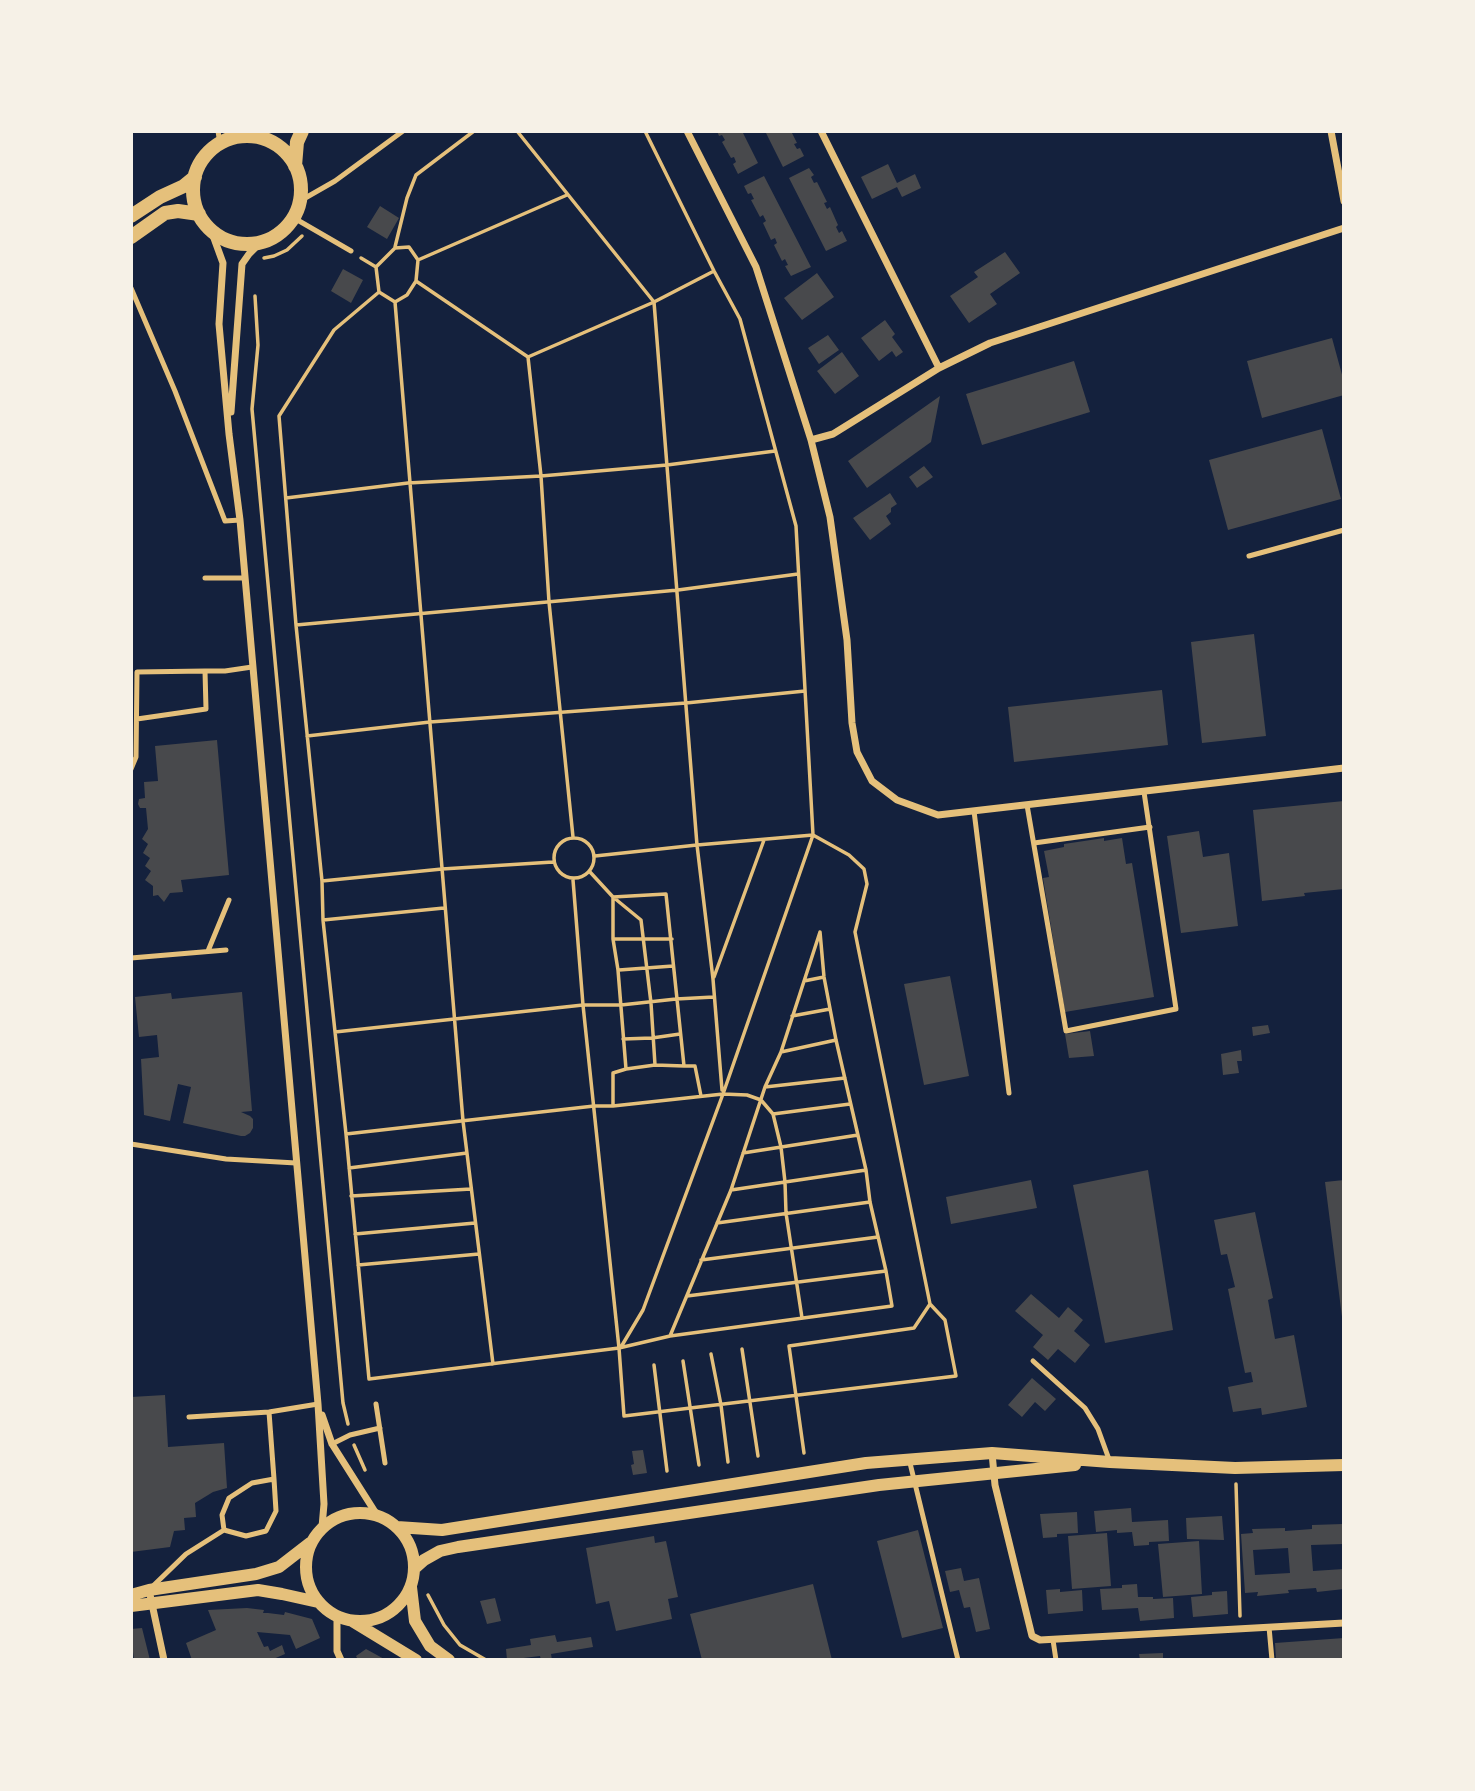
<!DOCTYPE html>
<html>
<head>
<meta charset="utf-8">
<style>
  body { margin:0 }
  #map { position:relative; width:1475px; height:1791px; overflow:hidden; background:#14213d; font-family:Literata,serif }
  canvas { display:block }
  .frame { position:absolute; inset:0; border:133px solid #f6f1e7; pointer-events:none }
</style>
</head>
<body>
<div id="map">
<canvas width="1475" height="1791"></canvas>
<div class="frame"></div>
</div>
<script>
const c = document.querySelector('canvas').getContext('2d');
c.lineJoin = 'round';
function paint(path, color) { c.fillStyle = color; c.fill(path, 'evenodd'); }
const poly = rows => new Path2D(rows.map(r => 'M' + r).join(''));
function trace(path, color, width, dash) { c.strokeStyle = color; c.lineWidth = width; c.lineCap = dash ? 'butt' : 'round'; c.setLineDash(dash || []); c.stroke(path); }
const building = poly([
  [717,131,742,131,758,163,738,174,733,164,736,162,734,157,731,158,722,142,725,140,722,135,719,136],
  [765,131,791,131,797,143,794,144,797,149,800,148,804,156,783,167],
  [888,164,897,183,915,174,921,188,902,197,897,187,872,199,861,177],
  [809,168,814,175,811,177,814,183,817,182,827,202,824,203,827,209,830,207,838,225,836,227,839,233,842,231,847,241,826,251,789,178],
  [764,176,811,267,791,276,785,266,788,265,785,259,782,261,774,245,777,243,775,238,771,240,763,223,766,221,763,215,760,217,751,200,754,199,751,193,748,194,744,186],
  [380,206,399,218,387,239,367,227],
  [1005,252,1020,273,990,294,997,304,969,323,950,296,978,277,974,272],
  [343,269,363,280,351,303,331,291],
  [817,273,834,297,802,320,784,298],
  [885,320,895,334,892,337,903,352,896,357,892,351,879,361,861,338],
  [828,335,839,350,819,364,808,348],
  [1332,338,1344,382,1344,395,1262,418,1247,361],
  [842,352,859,376,835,394,817,371],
  [1074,361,1090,412,982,445,966,394],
  [940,396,931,442,867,488,848,461],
  [1322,429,1341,499,1228,530,1209,460],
  [924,466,933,477,917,488,909,477],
  [890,493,897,504,891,508,891,512,886,516,891,524,870,540,853,518],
  [1254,634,1266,736,1202,743,1191,642],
  [1162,690,1168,745,1014,762,1008,707],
  [217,740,229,875,181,880,183,892,170,893,164,902,158,895,153,896,153,886,145,880,151,871,145,866,150,858,143,853,148,844,142,839,148,829,146,808,140,808,138,804,139,799,145,798,144,782,158,781,155,746],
  [1344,801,1344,889,1304,893,1305,896,1262,901,1253,810],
  [1199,831,1203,857,1229,853,1238,926,1181,933,1167,836],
  [1104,838,1104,841,1122,838,1126,864,1132,863,1154,997,1065,1012,1043,878,1049,877,1044,851,1064,847,1064,844],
  [950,976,969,1076,924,1085,904,984],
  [242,992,252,1111,241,1112,250,1116,253,1119,253,1128,250,1133,245,1136,241,1136,183,1123,191,1087,178,1084,170,1121,144,1115,141,1059,159,1057,157,1035,139,1037,135,997,171,993,172,999],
  [1268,1025,1270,1033,1253,1036,1252,1027],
  [1090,1031,1094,1056,1069,1058,1065,1034],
  [1241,1050,1242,1061,1237,1061,1239,1073,1223,1075,1221,1054],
  [1148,1170,1173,1330,1105,1343,1073,1185],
  [1031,1180,1037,1208,951,1224,946,1197],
  [1344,1180,1344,1317,1342,1317,1325,1182],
  [1255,1212,1273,1298,1268,1300,1275,1339,1294,1335,1307,1407,1262,1415,1261,1408,1233,1412,1228,1387,1253,1382,1251,1372,1245,1373,1228,1289,1235,1287,1227,1254,1221,1255,1214,1220],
  [1031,1294,1059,1318,1068,1307,1083,1320,1074,1331,1090,1345,1075,1363,1058,1349,1048,1360,1033,1347,1043,1335,1015,1311],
  [1032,1378,1056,1399,1045,1411,1035,1402,1022,1417,1008,1405],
  [165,1395,168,1447,224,1443,227,1488,213,1492,195,1503,196,1517,184,1518,185,1530,174,1531,170,1547,131,1552,131,1397],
  [643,1450,647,1473,633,1475,631,1465,634,1464,632,1451],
  [1131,1508,1132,1522,1168,1520,1169,1541,1149,1542,1149,1545,1134,1546,1132,1532,1117,1533,1117,1530,1096,1532,1094,1511],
  [1077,1512,1078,1533,1057,1534,1057,1537,1043,1538,1040,1514],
  [1222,1516,1224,1540,1187,1539,1186,1518],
  [1343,1524,1344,1544,1311,1545,1313,1571,1344,1569,1344,1589,1317,1592,1316,1588,1288,1590,1289,1593,1257,1596,1258,1592,1245,1593,1241,1534,1253,1533,1252,1529,1285,1528,1285,1531,1299,1530,1312,1529,1312,1525],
  [1288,1548,1290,1573,1255,1575,1253,1550],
  [918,1530,943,1628,902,1638,877,1541],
  [1107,1533,1111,1586,1072,1589,1068,1536],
  [654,1536,655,1543,666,1541,678,1597,668,1599,672,1619,616,1631,609,1601,596,1604,586,1548],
  [1199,1541,1202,1594,1163,1597,1158,1544],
  [961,1568,964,1581,979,1578,990,1629,976,1632,970,1607,964,1608,959,1590,950,1592,945,1571],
  [813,1584,832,1660,702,1660,690,1614],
  [1137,1584,1138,1597,1153,1597,1153,1599,1173,1598,1174,1618,1140,1621,1138,1608,1102,1610,1100,1589,1122,1588,1122,1585],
  [1060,1589,1060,1592,1082,1590,1083,1611,1048,1614,1046,1590],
  [1227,1591,1228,1614,1193,1617,1191,1597,1212,1595,1212,1592],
  [495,1598,501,1621,487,1624,480,1601],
  [247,1608,264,1610,263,1613,268,1613,284,1615,285,1612,312,1619,320,1638,296,1649,290,1635,257,1632,264,1647,268,1646,270,1651,282,1645,285,1654,271,1660,192,1660,186,1643,216,1630,208,1610],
  [142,1628,150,1660,134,1660,133,1652,131,1652,131,1629],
  [555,1635,557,1642,591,1637,593,1647,551,1654,552,1660,541,1660,540,1656,507,1660,506,1649,531,1645,530,1639],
  [1344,1638,1344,1660,1276,1660,1275,1643],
  [366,1649,386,1660,358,1660,356,1656],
  [1163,1653,1163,1660,1140,1660,1139,1654]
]);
const path = poly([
  [517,131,654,302,697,845,713,979,722,1090],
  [395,247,407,198,416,175,474,131],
  [264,258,274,256,287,250,302,236],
  [361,258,376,267,379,292,395,302,407,295,416,281,418,260,409,247,395,248,376,267],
  [418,260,567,195],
  [416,281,528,357,541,476,549,602,573,837],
  [379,292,334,330,279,416,296,625,322,881,323,920,346,1134,369,1379,619,1348,670,1336,892,1306,886,1271,870,1202,866,1170,836,1040,824,977,820,932,781,1052,765,1087,731,1190,670,1336],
  [255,296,258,345,252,409,343,1403,348,1424],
  [395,302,463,1121,493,1364],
  [528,357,654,302,714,271],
  [286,498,408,483,541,476,667,465,775,451],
  [296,625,678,590,798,574],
  [307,736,430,722,686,703,805,691],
  '554 858a20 20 0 1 1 40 0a20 20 0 1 1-40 0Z',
  [590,872,613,897,641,920,651,1003,655,1065],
  [573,880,583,1005,619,1348,624,1416,956,1376,945,1320,930,1304,855,932,867,884,864,869,849,855,813,835,697,845,595,856],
  [322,881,442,869,553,862],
  [323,920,444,908],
  [613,939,672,939],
  [619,970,673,966],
  [714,977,764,840],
  [804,981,824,977],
  [792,1016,830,1009],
  [335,1032,583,1005,621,1005,676,999,714,997],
  [623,1039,652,1038,680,1034],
  [781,1052,836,1040],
  [626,1069,655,1065,684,1066],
  [765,1087,845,1078],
  [613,1106,613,1073,626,1069,618,970,613,939,613,897,666,894,684,1066,695,1066,701,1096],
  [773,1114,781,1147,785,1182,786,1213,802,1318],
  [346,1134,594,1106,613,1106,723,1094,747,1095,761,1100,773,1114,850,1104],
  [743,1153,858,1135],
  [349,1168,467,1153],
  [731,1190,866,1170],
  [351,1196,471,1189],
  [717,1223,870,1202],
  [355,1234,475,1223],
  [701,1260,878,1237],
  [358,1265,479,1254],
  [687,1296,886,1271],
  [621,1347,643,1310,723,1094,813,835,796,526,740,319,714,271,645,131],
  [742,1349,758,1456],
  [711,1354,721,1405,728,1462],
  [683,1361,699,1465],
  [654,1365,667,1471],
  [354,1445,365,1470],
  [804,1453,789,1346,914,1328,930,1304],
  [1236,1484,1240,1616],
  [428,1595,444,1625,460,1645,486,1660]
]);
const service = poly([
  [218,131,220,144],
  [300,201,335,181,403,131],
  [294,218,351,251],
  [131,288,175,391,225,521,240,520],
  [1249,556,1344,530],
  [205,578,244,578],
  [205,671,225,671,252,667],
  [131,769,136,757,137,672,205,671,206,709,137,719],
  [1027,805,1066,1031,1176,1009,1144,792],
  [974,811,1009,1093],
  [1034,843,1150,827],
  [208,951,229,900],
  [131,958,226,950],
  [131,1144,226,1159,296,1163],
  [1033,1361,1085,1408,1098,1429,1110,1462],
  [376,1404,385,1463],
  [269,1412,274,1479,276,1511,266,1531,246,1536,224,1530,222,1515,229,1498,252,1483,274,1479],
  [189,1417,269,1412,318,1404],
  [332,1444,350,1435,380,1428],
  [909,1459,958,1660],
  [153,1586,186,1554,224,1530],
  [1269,1627,1272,1660],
  [1053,1640,1056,1660]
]);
const minor = poly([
  [687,131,756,267,811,440,830,517,847,640,852,723,857,752,872,781,897,800,938,815,1344,768],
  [821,131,939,368],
  [1331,131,1344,201],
  [211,230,223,263,219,324,229,434,240,520,318,1404,324,1504,322,1527],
  [231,412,242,264,249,254,260,243],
  [811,440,833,434,939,368,990,343,1344,228],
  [322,1415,332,1444,377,1515],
  [992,1453,995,1485,1032,1636,1040,1640,1344,1623],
  [149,1590,164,1660],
  [337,1616,337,1651,341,1660]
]);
const tertiary = poly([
  '306 1567a54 54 0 1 1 108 0a54 54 0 1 1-108 0Z',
  [397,1527,442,1530,866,1463,992,1453,1110,1462,1235,1468,1344,1465],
  [415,1568,424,1560,440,1551,458,1547,879,1485,1075,1465],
  [411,1587,415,1621,430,1646,449,1660],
  [131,1595,149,1590,256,1574,279,1567,310,1543],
  [131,1606,258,1590,282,1594,318,1602],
  [352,1621,416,1660]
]);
const secondary = poly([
  '193 190a54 54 0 1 1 108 0a54 54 0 1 1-108 0Z',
  [295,166,297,142,302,131],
  [131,216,160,197,184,186,195,177],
  [131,237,165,213,178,211,199,214]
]);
paint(building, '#48494c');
trace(path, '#e5c07b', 3.5);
trace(service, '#e5c07b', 5);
trace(minor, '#e5c07b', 7);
trace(tertiary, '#e5c07b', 12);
trace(secondary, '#e5c07b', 14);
</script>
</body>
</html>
